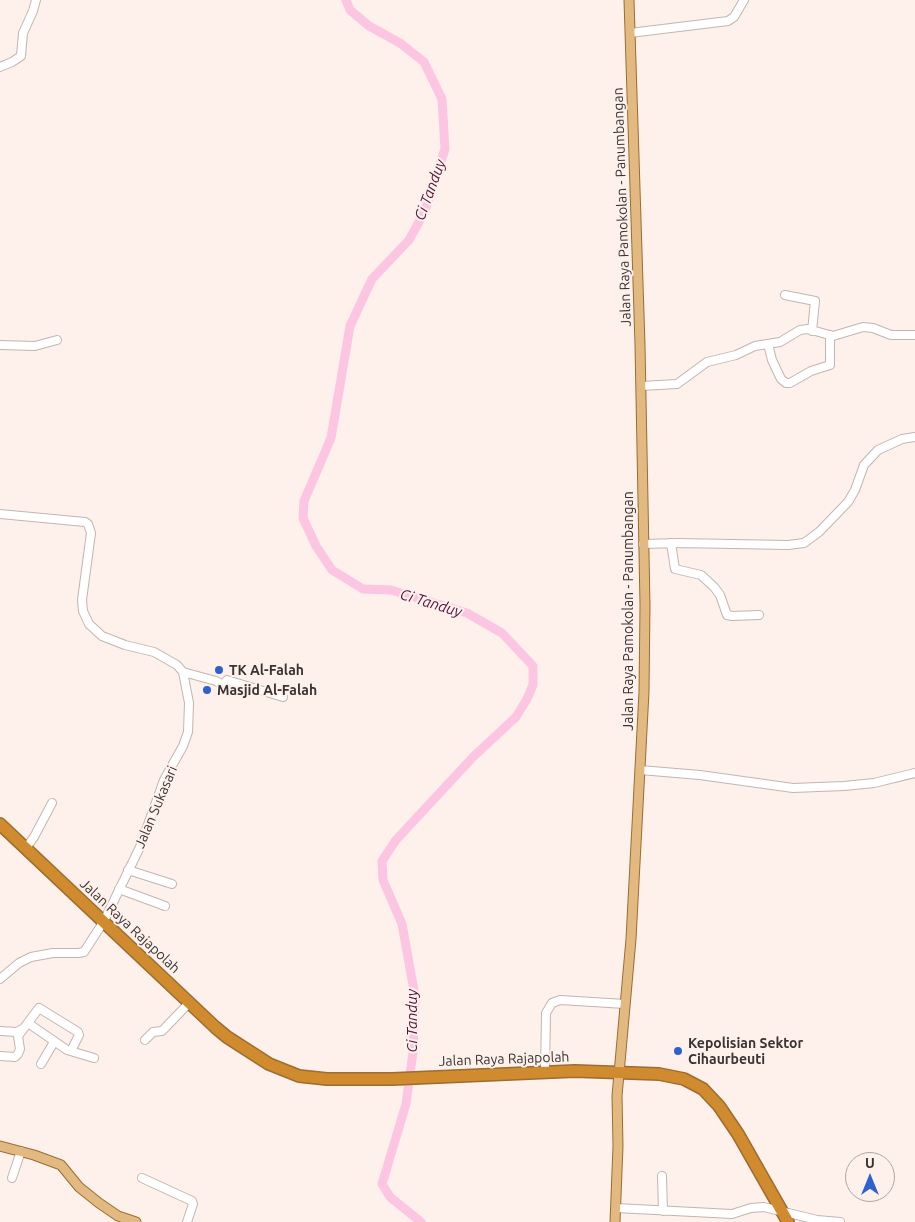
<!DOCTYPE html>
<html>
<head>
<meta charset="utf-8">
<style>
  body { margin:0 }
  #map { position:relative; width:915px; height:1222px; overflow:hidden; background:#fef1ec; font-family:Ubuntu,sans-serif }
  canvas { display:block }
  .north { position:absolute; left:845px; top:1152px; width:50px; height:50px; box-sizing:border-box; background:#fef1ec; border:1px solid #afa5a2; border-radius:50%; rotate:0deg; font-size:14px; font-weight:700; line-height:20px; text-align:center; color:#393332 }
  .north::after { content:''; display:block; margin:auto; width:18px; height:22px; background:#2f60cf; clip-path:polygon(50% 0,100% 100%,50% 72%,0 100%) }
</style>
</head>
<body>
<div id="map">
<canvas width="915" height="1222"></canvas>
<div class="north">U</div>
</div>
<script>
const c = document.querySelector('canvas').getContext('2d');
c.lineJoin = 'round';
const poly = rows => new Path2D(rows.map(r => 'M' + r).join(''));
function trace(path, color, width, dash) { c.strokeStyle = color; c.lineWidth = width; c.lineCap = dash ? 'butt' : 'round'; c.setLineDash(dash || []); c.stroke(path); }
function drawText(font, color, halo, rows, align = 'center') {
  c.font = font + ' Ubuntu,sans-serif'; c.lineWidth = 4; c.setLineDash([]); c.textBaseline = 'middle'; c.strokeStyle = halo; c.fillStyle = color; for (const [text, x, y, turn = 0] of rows) {
    c.save(); c.translate(x, y); c.rotate((+turn || 0) * Math.PI / 180); c.textAlign = isNaN(turn) ? turn : align; if (halo) c.strokeText(text, 0, 0); c.fillText(text, 0, 0); c.restore();
  }
}
const river = poly([
  [346,0,350,10,369,26,400,43,424,62,442,99,445,149,424,213,409,240,372,279,350,326,331,438,304,501,303,518,316,546,332,570,363,589,391,590,467,613,502,633,533,666,533,685,527,699,516,717,473,757,396,840,382,861,383,880,402,924,415,996,413,1052,406,1104,382,1184,390,1197,421,1222]
]);
const minor = poly([
  [630,33,728,21,734,17,744,0],
  [0,67,12,62,21,56,23,33,33,11,36,0],
  [785,295,815,301,812,331],
  [768,344,772,360,781,379,786,383,790,383,811,371,830,365,830,335],
  [0,345,35,346,57,340],
  [641,386,677,384,707,362,736,355,755,346,780,342,800,330,808,329,833,336,863,327,873,328,891,335,915,335],
  [0,514,85,522,88,524,91,533,82,600,83,611,89,624,102,636,125,645,154,652,177,665,183,672,189,703,188,732,183,746,164,780,140,847,104,921,84,952,78,953,53,953,31,957,19,963,0,979],
  [671,543,675,569,701,575,714,587,720,595,727,615,732,616,759,615],
  [643,544,678,543,788,545,804,543,819,532,848,502,855,490,864,465,878,450,902,439,915,437],
  [183,672,216,681,223,685,227,680,283,697],
  [640,770,700,775,793,788,844,786,874,783,915,773],
  [26,848,34,837,52,803],
  [128,870,172,884],
  [119,889,165,906],
  [28,1023,67,1050,94,1058],
  [0,1031,17,1032,22,1029],
  [145,1040,153,1032,162,1031,190,1002],
  [0,1056,15,1057,18,1054,20,1049,18,1036,39,1008,78,1032,79,1035,71,1051],
  [41,1064,54,1042],
  [545,1072,546,1013,552,1003,560,1000,625,1004],
  [662,1176,663,1211],
  [12,1178,21,1151],
  [142,1178,192,1201,193,1204,187,1222],
  [616,1208,732,1214,751,1208,764,1207,817,1220,840,1222]
]);
const major = poly([
  [0,1146,34,1155,61,1165,79,1187,99,1203,118,1216,136,1222],
  [615,1222,618,1146,617,1096,631,939,644,692,645,605,640,345,629,0]
]);
const highway = poly([
  [0,824,215,1027,227,1037,269,1064,299,1076,327,1079,392,1079,575,1071,659,1074,684,1079,703,1089,719,1106,738,1134,788,1222]
]);
const markers = [
  [219,670,5,"#2f60cf"],
  [207,690,5,"#2f60cf"],
  [678,1051,5,"#2f60cf"]
];
const streetNames = [
  ["Jalan Raya Pamokolan - Panumbangan",622,207,-92],
  ["Jalan Raya Pamokolan - Panumbangan",628,611,-90],
  ["Jalan Sukasari",156,807,-67],
  ["Jalan Raya Rajapolah",130,926,43],
  ["Jalan Raya Rajapolah",504,1059,-2]
];
const poiNames = [
  ["TK Al-Falah",229,670],
  ["Masjid Al-Falah",217,690],
  ["Kepolisian Sektor",688,1043],
  ["Cihaurbeuti",688,1059]
];
const waterNames = [
  ["Ci Tanduy",430,190,-70],
  ["Ci Tanduy",431,603,17],
  ["Ci Tanduy",412,1021,-90]
];
trace(river, '#fcc5e2', 9);
trace(minor, '#c2b5b1', 10);
trace(major, '#9c6c30', 11);
trace(highway, '#9c6c30', 14);
trace(minor, '#fff', 8);
trace(major, '#e3b982', 9);
trace(highway, '#d18b2f', 11);
for (const [x, y, r, color] of markers) { const dot = new Path2D(); dot.arc(x, y, r, 0, 2 * Math.PI); c.fillStyle = color; c.fill(dot); trace(dot, '#fef1ec', 2); }
drawText('14px', '#393332', '#fef1ec', streetNames);
drawText('bold 14px', '#393332', '#fef1ec', poiNames, 'left');
drawText('italic 15px', '#51133a', '#fef1ec', waterNames);
</script>
</body>
</html>
